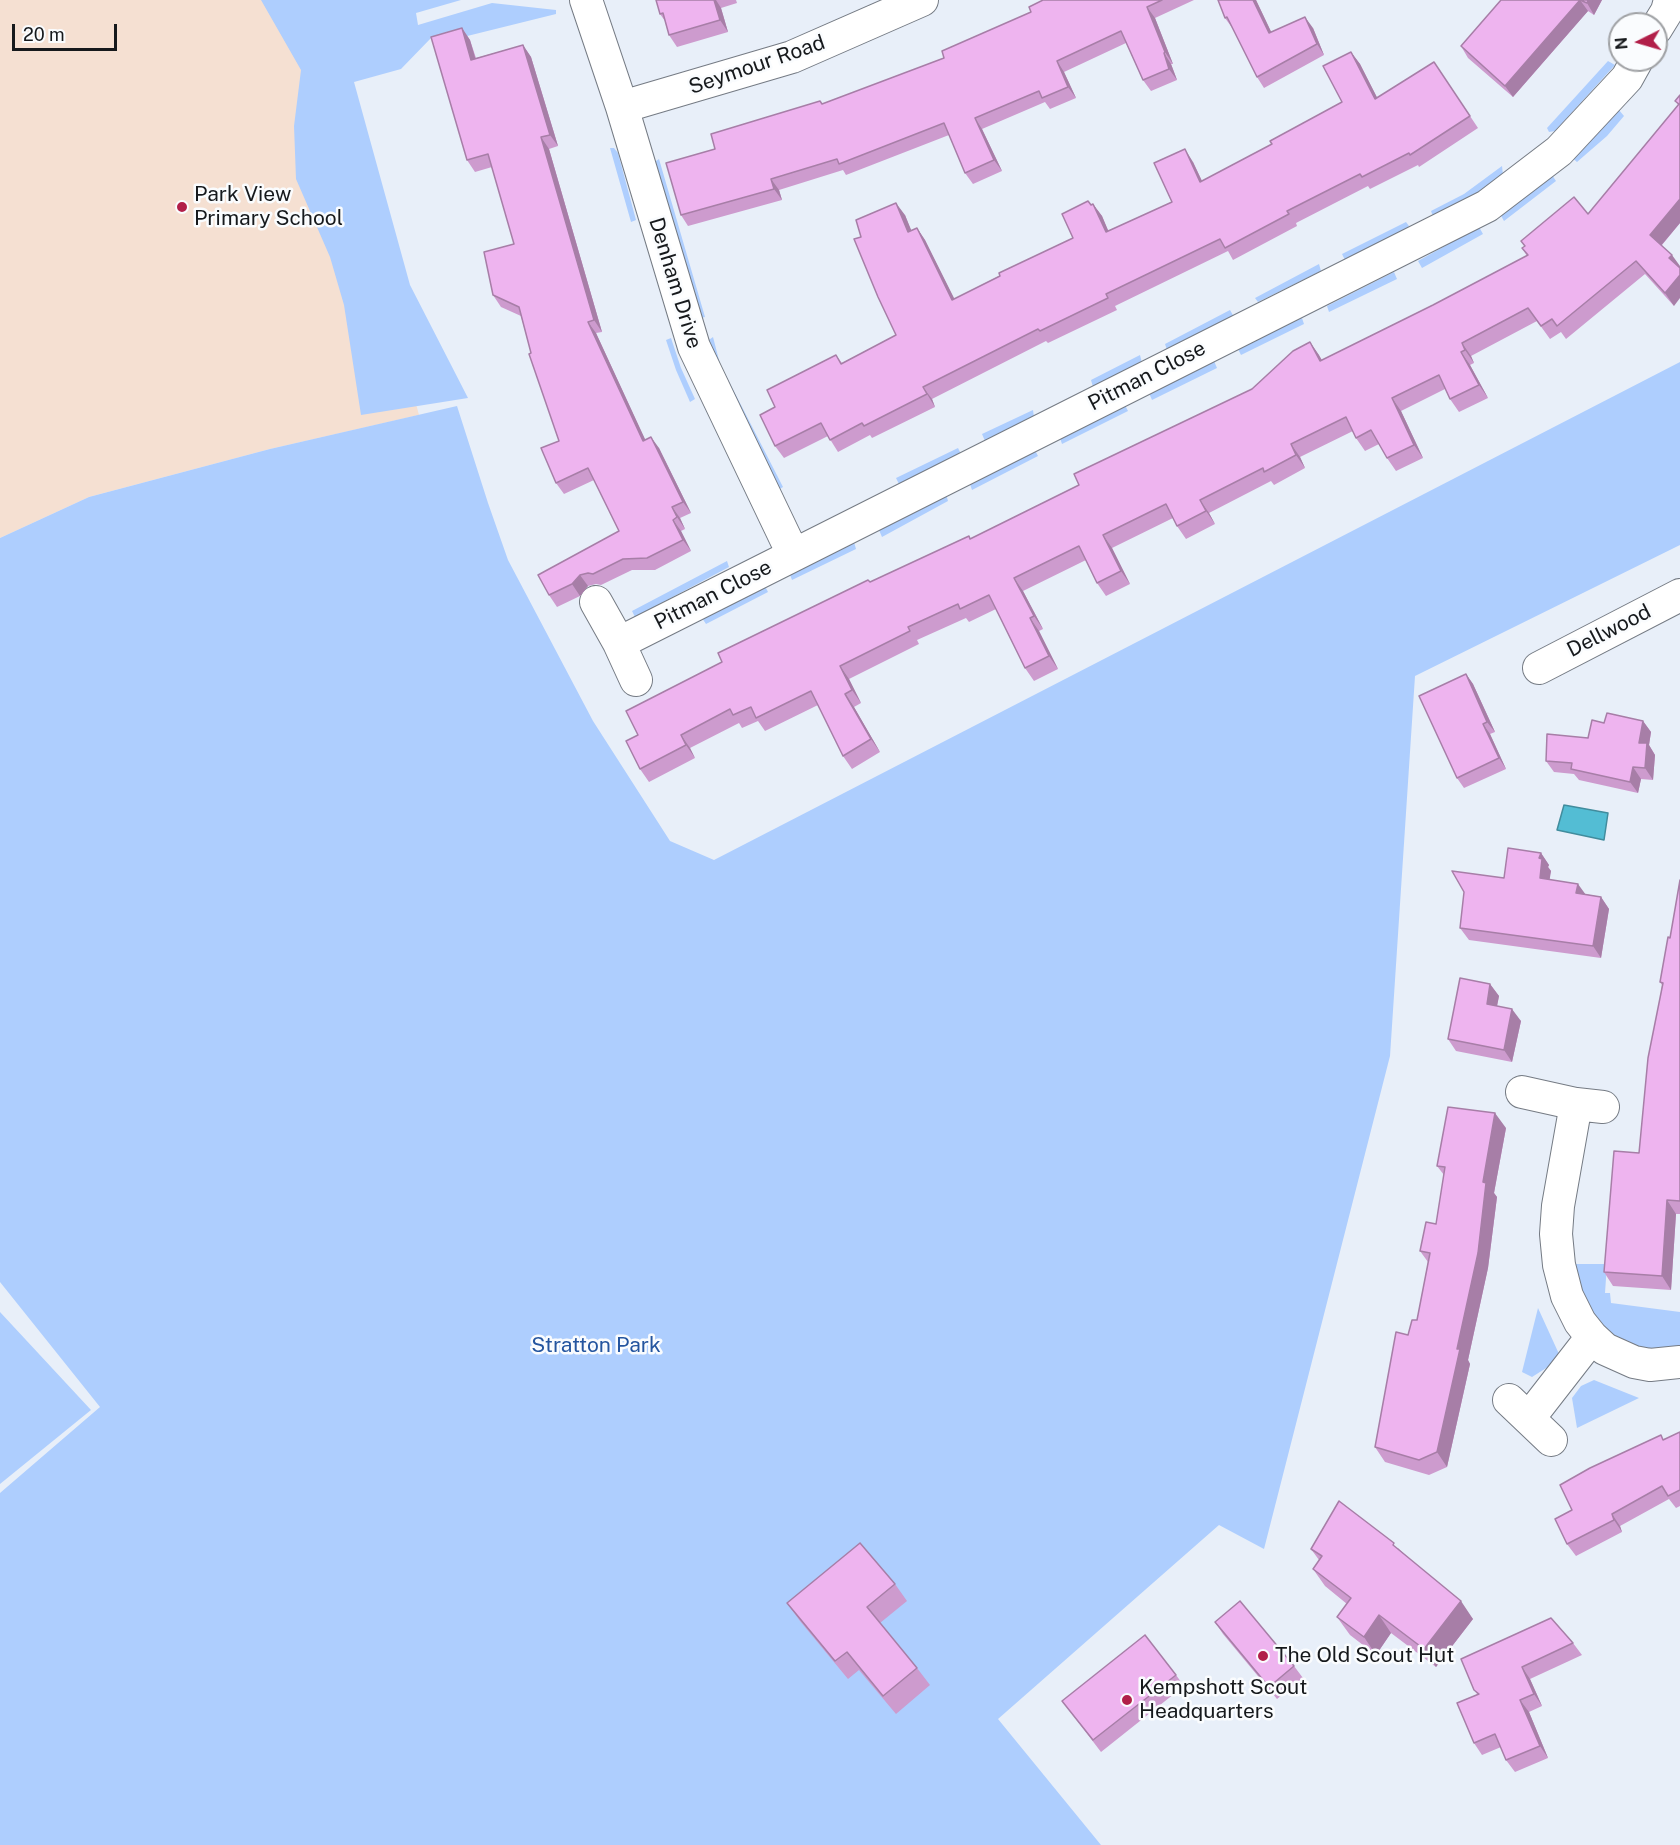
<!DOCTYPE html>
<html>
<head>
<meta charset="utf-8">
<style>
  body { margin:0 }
  #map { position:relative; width:1680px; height:1845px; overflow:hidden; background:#e8eff9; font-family:"Public Sans",sans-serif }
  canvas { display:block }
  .north { position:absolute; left:1608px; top:12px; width:60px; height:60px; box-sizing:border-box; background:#fafcfe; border:2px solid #9fa1a4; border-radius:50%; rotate:265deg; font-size:16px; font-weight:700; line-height:24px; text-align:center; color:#16191c }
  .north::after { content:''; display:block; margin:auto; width:21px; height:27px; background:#b11f49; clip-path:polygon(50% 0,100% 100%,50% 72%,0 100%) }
  .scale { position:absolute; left:12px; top:24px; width:105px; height:27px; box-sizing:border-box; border:3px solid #16191c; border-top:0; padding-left:8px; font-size:18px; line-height:21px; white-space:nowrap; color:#16191c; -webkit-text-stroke:4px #fafcfe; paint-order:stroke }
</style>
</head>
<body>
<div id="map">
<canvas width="1680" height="1845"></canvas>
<div class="north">N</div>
<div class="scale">20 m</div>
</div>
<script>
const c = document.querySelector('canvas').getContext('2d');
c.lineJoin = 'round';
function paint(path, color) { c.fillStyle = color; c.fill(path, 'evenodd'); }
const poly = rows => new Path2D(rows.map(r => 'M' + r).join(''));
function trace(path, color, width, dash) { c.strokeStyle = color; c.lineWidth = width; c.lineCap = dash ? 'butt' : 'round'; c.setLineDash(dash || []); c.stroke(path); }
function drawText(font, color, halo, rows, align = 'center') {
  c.font = font + ' "Public Sans",sans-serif'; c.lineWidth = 5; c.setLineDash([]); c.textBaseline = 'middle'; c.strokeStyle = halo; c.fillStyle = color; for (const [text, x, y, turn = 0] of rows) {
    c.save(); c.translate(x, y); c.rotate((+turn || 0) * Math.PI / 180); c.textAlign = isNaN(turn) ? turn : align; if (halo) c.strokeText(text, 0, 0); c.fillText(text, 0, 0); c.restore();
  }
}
const education = poly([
  [0,0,308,0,419,415,270,449,89,497,0,538]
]);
const green = poly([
  [261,0,461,0,416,13,418,25,492,3,556,10,556,14,439,43,431,38,401,69,354,82,410,285,468,398,361,415,344,305,330,257,296,179,294,126,301,70],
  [1608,61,1615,65,1555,131,1549,132,1547,128],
  [1619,110,1624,116,1607,136,1577,162,1571,157],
  [610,148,614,148,618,153,636,220,631,222],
  [659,159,705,317,697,319,653,163],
  [1502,166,1503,175,1468,200,1434,219,1431,211,1464,194],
  [1552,175,1556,181,1504,221,1500,214],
  [1406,222,1409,226,1406,230,1345,260,1342,254],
  [1479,227,1483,234,1422,268,1418,261],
  [1319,264,1321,271,1258,302,1255,298],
  [1394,272,1397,279,1329,312,1327,306],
  [1230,310,1234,317,1167,350,1165,344],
  [1302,318,1304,324,1241,355,1238,349],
  [713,337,720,364,783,487,776,491,706,342],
  [671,338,681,368,695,399,690,402,676,370,666,340],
  [1140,355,1142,363,1093,387,1091,380],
  [1214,361,1217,368,1152,400,1149,393],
  [1680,362,1680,545,1415,676,1390,1056,1264,1549,1219,1525,998,1719,1101,1845,0,1845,0,1493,100,1407,0,1282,0,538,89,497,270,449,457,406,488,503,508,560,593,721,670,841,714,860],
  [1125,405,1128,411,1062,444,1060,438],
  [1033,410,1034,417,985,441,982,434],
  [958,448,961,454,899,484,896,478],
  [1035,450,1038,456,972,490,970,484],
  [946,494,948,501,882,537,879,530],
  [854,542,856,549,792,580,789,572],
  [727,561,729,567,635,617,632,611],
  [761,586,766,588,768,592,706,624,702,618],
  [1569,1264,1607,1264,1605,1293,1610,1293,1611,1303,1680,1312,1680,1355,1654,1360,1604,1339],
  [1538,1308,1559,1354,1551,1365,1532,1377,1522,1372],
  [0,1312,91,1410,0,1484],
  [1594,1380,1639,1398,1577,1428,1572,1398,1581,1386]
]);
const water = poly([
  [1564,805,1608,813,1604,840,1557,830,1564,805]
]);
const street = poly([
  [586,0,622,107,694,347,793,554],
  [1656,29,1667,11,1670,0],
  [622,107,792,57,922,0],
  [596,602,619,643,636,680],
  [619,643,1487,206,1559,151,1627,78,1637,60],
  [1539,668,1680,595],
  [1522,1092,1576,1104,1603,1107],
  [1576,1104,1558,1206,1556,1234,1559,1265,1567,1296,1580,1322,1592,1337,1605,1349,1634,1362,1650,1365,1680,1362],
  [1509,1400,1551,1440],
  [1529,1418,1592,1337]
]);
const wall = poly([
  [656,0,736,0,737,3,721,8,728,32,677,47,669,35,665,21,660,14],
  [1043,0,1194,0,1155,18,1173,64,1171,64,1177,80,1151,91,1143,80,1126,43,1064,72,1076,98,1050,109,1045,102,982,129,1002,171,973,184,965,173,949,135,846,175,843,170,779,190,782,200,688,226,681,215,715,149,823,104,944,58,1031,12],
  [1218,0,1256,0,1271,32,1313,28,1324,55,1264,88,1257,77,1233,29,1225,18],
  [1501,0,1602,0,1594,15,1588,11,1513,97,1468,58,1461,46],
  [462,28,470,40,476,58,523,45,531,57,558,146,549,149,602,332,596,333,645,440,659,448,691,513,680,518,685,529,681,531,691,551,655,570,632,570,601,585,596,584,588,586,580,596,557,607,549,595,619,531,594,480,564,494,556,483,559,441,531,353,521,316,501,307,493,295,514,244,492,167,475,172,467,160],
  [1351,52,1360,64,1377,98,1434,62,1478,128,1419,167,1418,165,1370,189,1368,186,1296,223,1297,226,1233,260,1228,251,1115,306,1117,310,1048,343,1046,341,932,399,935,407,872,438,870,435,838,452,828,436,784,458,775,446,775,407,836,355,842,363,896,335,861,237,905,215,911,231,917,228,925,240,954,299,1073,238,1088,201,1091,205,1093,204,1102,216,1108,231,1172,202,1193,162,1202,181,1272,144,1342,102],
  [1680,95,1680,223,1662,245,1674,306,1645,274,1566,339,1561,332,1550,339,1537,321,1471,356,1474,363,1470,365,1488,398,1459,412,1450,399,1445,389,1401,411,1423,458,1396,471,1387,458,1379,444,1365,451,1356,438,1353,431,1300,457,1305,468,1274,485,1271,481,1209,513,1215,524,1186,539,1177,526,1173,518,1112,548,1130,584,1106,596,1097,583,1086,560,1023,591,1043,629,1039,631,1058,669,1034,681,1025,668,996,609,969,622,966,618,917,640,919,644,849,679,861,703,854,707,880,752,852,769,843,756,818,705,765,731,758,721,742,728,739,723,690,748,695,758,649,782,640,769,638,735,722,662,870,582,970,539,1079,485,1252,389,1310,342,1322,360,1433,305,1527,256,1522,248,1588,214,1678,105,1675,101],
  [1466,674,1473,684,1495,732,1490,734,1506,769,1464,788,1457,778],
  [1643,721,1651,732,1649,745,1655,755,1653,780,1641,779,1638,793,1579,780,1574,774,1554,772,1546,761,1588,738,1604,723],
  [1541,853,1549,865,1548,867,1551,871,1549,879,1585,894,1601,897,1609,909,1601,958,1469,940,1460,928,1504,878],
  [1680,880,1680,1214,1676,1214,1671,1290,1613,1286,1604,1272,1639,1153,1662,985,1660,982,1670,938],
  [1490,984,1499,996,1497,1006,1521,1021,1512,1062,1456,1051,1448,1039],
  [1506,1128,1494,1193,1497,1197,1488,1268,1468,1360,1470,1364,1447,1467,1429,1475,1385,1462,1375,1447,1408,1335,1417,1320,1428,1262,1420,1251,1436,1224,1444,1175,1437,1166],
  [1680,1432,1680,1506,1676,1508,1669,1499,1620,1526,1622,1532,1576,1556,1567,1544,1572,1510,1664,1439],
  [1398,1548,1473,1619,1436,1667,1391,1633,1376,1655,1350,1635,1337,1617,1347,1604,1325,1586,1313,1569,1319,1560,1311,1549],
  [895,1584,907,1601,880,1623,917,1668,930,1685,896,1714,859,1670,848,1679,800,1621,787,1603],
  [1215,1622,1294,1666,1303,1678,1277,1699,1223,1634],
  [1573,1643,1582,1655,1530,1679,1542,1706,1529,1712,1548,1758,1515,1772,1506,1760,1501,1747,1482,1755,1474,1743,1477,1694,1474,1690,1461,1659],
  [1176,1675,1184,1686,1101,1752,1062,1701]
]);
const shadedWall = poly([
  [714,0,716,0,721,8,728,32,720,20],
  [1253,0,1256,0,1277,44,1269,33],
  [1580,0,1588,11,1513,97,1505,86],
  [1588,0,1602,0,1594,15,1587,3],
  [1147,7,1155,18,1173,64,1165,52],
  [1305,17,1313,28,1324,55,1317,44],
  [462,28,470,40,479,71,471,60],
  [523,45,531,57,558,146,550,135],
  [1351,52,1360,64,1384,111,1375,99],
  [1164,53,1171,64,1177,80,1169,69],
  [1057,61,1064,72,1076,98,1068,87],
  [975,118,982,129,1002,171,994,160],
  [541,137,549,149,602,332,594,320],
  [1185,149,1193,162,1208,194,1200,182],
  [771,179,779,190,782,200,774,189],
  [1680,199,1680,223,1659,248,1650,235],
  [896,203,905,215,917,244,908,232],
  [1093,204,1102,216,1114,244,1106,232],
  [917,228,925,240,961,312,952,300],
  [1672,255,1680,266,1680,269,1669,258],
  [1680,275,1680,298,1674,306,1665,293],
  [588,322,596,333,651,452,643,441],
  [1310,342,1319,355,1329,374,1320,361],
  [1462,343,1471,356,1474,363,1465,350],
  [1461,352,1470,365,1488,398,1479,385],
  [923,387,932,399,935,407,927,394],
  [1392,398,1401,411,1423,458,1414,445],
  [651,437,659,448,691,513,683,502],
  [1291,444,1300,457,1305,468,1296,455],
  [1200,500,1209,513,1215,524,1206,511],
  [672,507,680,518,685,529,677,517],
  [673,520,681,531,691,551,683,540],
  [1103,535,1112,548,1130,584,1121,571],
  [580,575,588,586,580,596,572,584],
  [1014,578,1023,591,1043,629,1034,616],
  [1030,618,1039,631,1058,669,1049,656],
  [840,666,849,679,861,703,852,690],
  [1466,674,1473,684,1495,732,1487,722],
  [845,694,854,707,880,752,871,739],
  [1643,721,1651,732,1649,745,1655,755,1653,780,1645,768,1639,743],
  [1483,724,1490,734,1506,769,1499,758],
  [681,735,690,748,695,758,686,745],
  [1633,767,1641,779,1638,793,1630,782],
  [1541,853,1549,865,1548,867,1551,871,1548,890,1540,878,1539,858],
  [1578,884,1586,895,1576,893],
  [1601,897,1609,909,1601,958,1593,946],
  [1490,984,1499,996,1495,1016,1487,1004],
  [1512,1009,1521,1021,1512,1062,1504,1050],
  [1495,1113,1506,1128,1494,1193,1497,1197,1488,1268,1468,1360,1470,1364,1447,1467,1437,1452,1457,1349,1483,1182],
  [1667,1200,1676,1214,1671,1290,1662,1276],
  [1612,1514,1620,1526,1622,1532,1614,1520],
  [1461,1601,1473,1619,1436,1667,1424,1649],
  [1379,1615,1391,1633,1376,1655,1364,1637],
  [1522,1667,1530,1679,1542,1706,1534,1694],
  [1520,1700,1529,1712,1548,1758,1540,1746]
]);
const building = poly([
  [656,0,714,0,720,20,669,35,663,13,660,14,656,0],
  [1043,0,1162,0,1147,7,1165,52,1164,53,1169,69,1143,80,1121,31,1057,61,1068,87,1042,98,1039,91,975,118,994,160,965,173,944,123,839,164,837,159,771,179,774,189,681,215,666,163,715,149,711,134,820,101,822,104,944,58,942,51,1031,12,1029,7,1043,0],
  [1218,0,1253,0,1269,33,1305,17,1317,44,1257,77,1227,17,1225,18,1218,0],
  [1501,0,1580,0,1505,86,1461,46,1501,0],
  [1580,0,1588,0,1587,3,1580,0],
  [462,28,471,60,523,45,550,135,541,137,594,320,588,322,643,441,651,437,683,502,672,507,677,517,673,520,683,540,647,558,623,559,593,574,588,573,580,575,572,584,549,595,538,575,619,531,588,468,556,483,541,448,559,441,529,354,531,353,519,307,493,295,484,252,514,244,488,154,467,160,431,37,462,28],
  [1351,52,1375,99,1434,62,1470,116,1410,155,1409,153,1362,177,1360,174,1287,211,1289,214,1225,248,1220,239,1106,294,1108,298,1040,331,1038,329,923,387,927,394,864,426,862,423,830,440,821,423,775,446,760,415,775,407,767,390,836,355,841,364,896,335,878,297,854,239,861,237,856,220,896,203,908,232,917,228,952,300,1000,276,999,273,1073,238,1062,214,1088,201,1091,205,1093,204,1106,232,1172,202,1154,163,1185,149,1200,182,1272,144,1270,141,1342,102,1323,66,1351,52],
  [1680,95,1680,199,1650,235,1672,255,1669,258,1680,268,1680,275,1665,293,1636,261,1557,326,1552,319,1541,326,1528,308,1462,343,1465,350,1461,352,1479,385,1450,399,1439,375,1392,398,1414,445,1387,458,1371,430,1356,438,1346,417,1291,444,1296,455,1264,472,1263,468,1200,500,1206,511,1177,526,1166,504,1103,535,1121,571,1097,583,1079,546,1014,578,1034,616,1030,618,1049,656,1025,668,989,595,960,609,958,604,908,627,910,631,840,666,852,690,845,694,871,739,843,756,811,691,756,718,751,707,733,715,730,709,681,735,686,745,640,769,626,741,638,735,626,711,722,662,718,653,868,580,870,582,969,536,970,539,1079,485,1074,474,1252,389,1293,351,1310,342,1320,361,1433,305,1528,255,1522,248,1525,246,1521,241,1574,197,1588,214,1679,104,1675,101,1680,95],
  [1466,674,1487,722,1483,724,1499,758,1457,778,1419,696,1466,674],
  [1607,713,1643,721,1639,743,1647,743,1645,768,1633,767,1630,782,1571,769,1572,763,1546,761,1547,734,1588,738,1592,720,1604,723,1607,713],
  [1508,848,1541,853,1539,858,1542,859,1540,878,1578,884,1576,893,1601,897,1593,946,1460,928,1464,892,1452,871,1504,878,1508,848],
  [1680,880,1680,1201,1667,1200,1662,1276,1604,1272,1614,1151,1639,1153,1648,1058,1663,983,1660,982,1668,937,1670,938,1680,880],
  [1460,978,1490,984,1487,1004,1512,1009,1504,1050,1448,1039,1460,978],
  [1448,1107,1495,1113,1483,1182,1486,1183,1478,1253,1457,1349,1460,1349,1437,1452,1419,1460,1375,1447,1396,1332,1408,1335,1412,1320,1417,1320,1430,1253,1420,1251,1426,1222,1436,1224,1445,1167,1437,1166,1448,1107],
  [1680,1432,1680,1490,1668,1496,1662,1486,1612,1514,1614,1520,1567,1544,1555,1519,1572,1510,1560,1485,1590,1468,1661,1435,1663,1440,1680,1432],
  [1339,1501,1394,1543,1393,1545,1461,1601,1424,1649,1379,1615,1364,1637,1337,1617,1351,1598,1313,1569,1322,1556,1311,1549,1339,1501],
  [860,1543,895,1584,867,1607,917,1668,883,1696,847,1652,835,1661,787,1603,860,1543],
  [1240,1601,1294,1666,1269,1687,1215,1622,1240,1601],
  [1551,1618,1573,1643,1522,1667,1534,1694,1520,1700,1540,1746,1506,1760,1495,1734,1474,1743,1457,1703,1479,1694,1474,1690,1461,1659,1551,1618],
  [1145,1635,1176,1675,1093,1740,1062,1701,1145,1635]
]);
const markers = [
  [182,207,6,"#b11f49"],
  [1263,1656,6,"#b11f49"],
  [1127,1700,6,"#b11f49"]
];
const streetNames = [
  ["Seymour Road",757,65,-19],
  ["Denham Drive",675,283,73],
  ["Pitman Close",1147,376,-27],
  ["Pitman Close",713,595,-27],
  ["Dellwood",1609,631,-27]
];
const poiNames = [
  ["Park View",194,195],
  ["Primary School",194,219],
  ["The Old Scout Hut",1275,1656],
  ["Kempshott Scout",1139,1688],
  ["Headquarters",1139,1712]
];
const parkNames = [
  ["Stratton Park",596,1346]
];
paint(education, '#f5e0d2');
paint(green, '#aecefe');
paint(water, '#53bdd4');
trace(water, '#418c9d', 1.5);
trace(street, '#757b84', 34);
trace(street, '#fff', 32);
paint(wall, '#cd9bce');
paint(shadedWall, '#a77ea7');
paint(building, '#eeb4ef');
trace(building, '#a77ea7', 1.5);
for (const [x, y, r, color] of markers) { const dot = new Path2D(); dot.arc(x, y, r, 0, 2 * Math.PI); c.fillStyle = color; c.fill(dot); trace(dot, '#fafcfe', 2); }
drawText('21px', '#16191c', '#fafcfe', streetNames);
drawText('21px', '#16191c', '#fafcfe', poiNames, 'left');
drawText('21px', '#24559f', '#fafcfe', parkNames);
</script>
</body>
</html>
